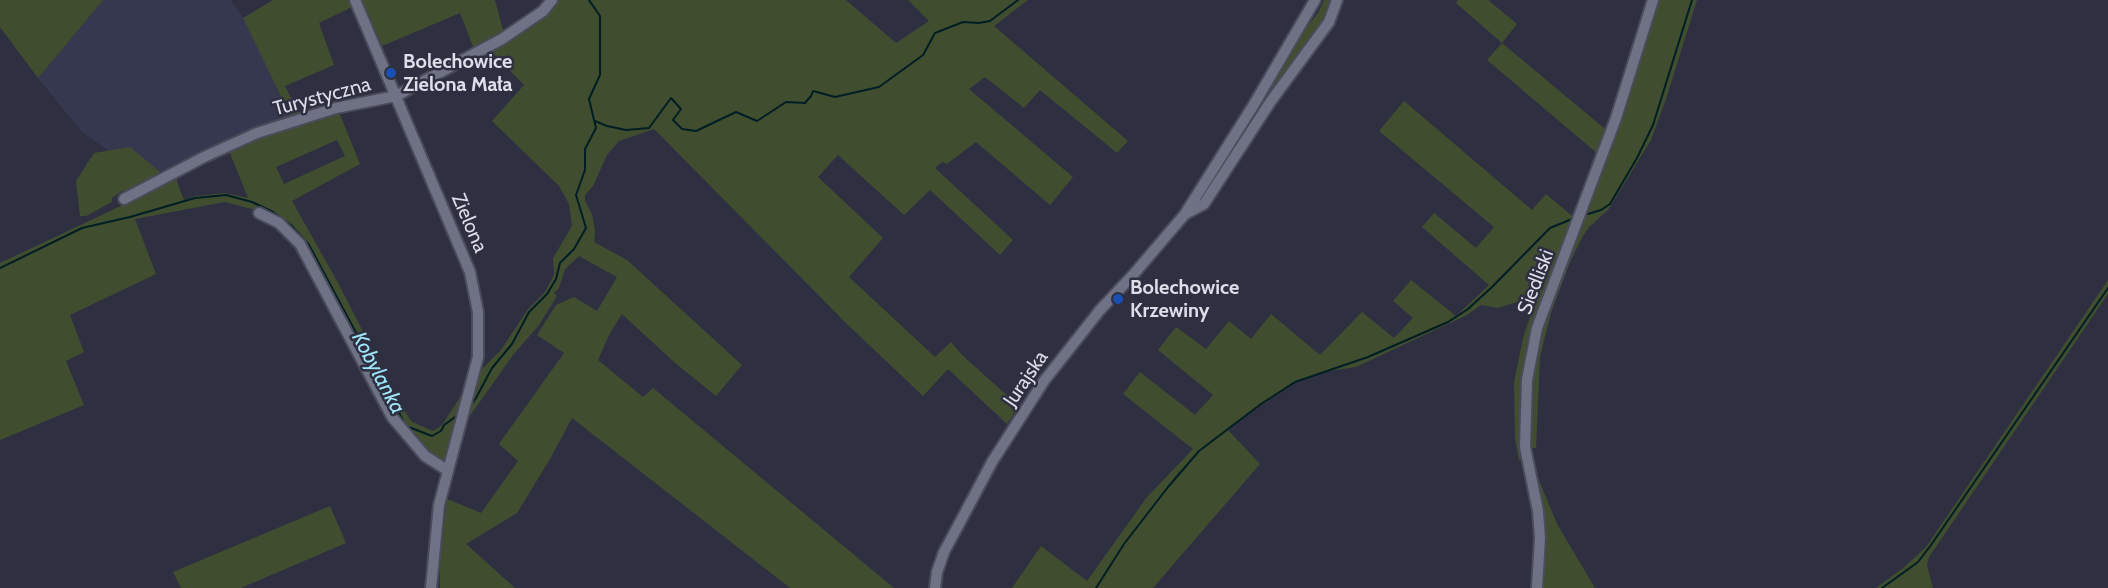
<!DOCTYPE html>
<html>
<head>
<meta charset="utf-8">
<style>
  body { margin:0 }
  canvas { display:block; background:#2e2f40 }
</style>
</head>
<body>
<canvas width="2108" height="588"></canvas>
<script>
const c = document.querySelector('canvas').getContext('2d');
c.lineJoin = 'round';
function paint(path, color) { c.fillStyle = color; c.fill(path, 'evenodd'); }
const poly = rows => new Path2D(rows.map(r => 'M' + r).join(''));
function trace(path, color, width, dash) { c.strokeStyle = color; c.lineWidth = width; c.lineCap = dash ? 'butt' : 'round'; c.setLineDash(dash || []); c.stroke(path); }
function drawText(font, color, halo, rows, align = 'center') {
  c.font = font + ' Cabin,sans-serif'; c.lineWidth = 5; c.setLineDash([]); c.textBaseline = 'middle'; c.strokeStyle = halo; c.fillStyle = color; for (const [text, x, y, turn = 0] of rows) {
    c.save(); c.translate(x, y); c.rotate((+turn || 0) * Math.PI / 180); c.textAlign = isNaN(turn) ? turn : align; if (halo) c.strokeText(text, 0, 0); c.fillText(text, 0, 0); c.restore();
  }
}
const built = poly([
  [103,0,231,0,243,18,290,115,245,133,160,172,130,148,109,151,82,132,38,78]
]);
const green = poly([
  [0,0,103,0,38,78,0,27],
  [273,0,349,0,352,7,319,23,334,65,285,86,299,114,290,115,243,18],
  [362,0,495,0,504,34,474,49,460,13,382,46],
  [558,0,846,0,896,43,929,21,908,0,1028,0,994,26,1128,141,1117,153,1040,90,1024,108,985,77,969,89,1073,177,1050,205,976,142,947,164,942,162,935,168,1013,240,1000,255,930,190,904,215,838,155,818,177,883,238,849,277,935,357,951,342,963,356,1019,406,1007,424,948,369,923,396,847,324,654,129,619,141,607,155,593,186,585,195,585,201,592,214,595,231,594,242,627,260,742,365,716,396,674,362,622,314,610,333,598,360,643,397,653,388,894,588,790,588,572,418,550,459,517,513,466,544,515,588,440,588,440,560,447,499,481,513,518,461,499,444,564,353,537,335,556,305,574,297,597,311,617,277,579,256,565,269,559,288,554,293,557,296,539,325,513,355,467,420,465,419,481,370,501,350,528,309,545,292,554,275,553,258,572,226,569,204,559,186,492,121,524,85,490,50,545,15],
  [1324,0,1333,0,1325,20,1316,29,1205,198,1195,204,1296,41,1318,13],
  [1458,0,1488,0,1517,24,1502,43,1605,129,1598,154,1487,60,1502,43,1456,3],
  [1658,0,1697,0,1666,99,1651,140,1608,210,1589,227,1583,236,1570,262,1551,313,1540,357,1536,448,1531,448,1530,393,1539,330,1592,196],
  [1404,101,1532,210,1546,194,1572,216,1527,343,1524,363,1522,435,1524,459,1519,461,1515,439,1514,382,1523,338,1537,296,1498,308,1481,305,1467,315,1356,367,1330,371,1292,384,1227,429,1260,464,1153,588,1012,588,1041,546,1087,581,1147,497,1193,449,1123,394,1140,372,1195,415,1213,395,1158,350,1176,327,1206,349,1229,321,1251,339,1271,314,1320,355,1362,312,1394,338,1413,318,1393,301,1411,280,1456,316,1489,285,1422,227,1434,213,1476,248,1494,227,1379,131],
  [339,112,360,164,292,201,337,281,403,409,412,422,433,431,442,425,462,394,445,460,435,460,400,425,303,243,263,212,225,202,135,219,156,274,70,315,84,352,66,361,84,405,0,440,0,263,125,204,175,176,184,200,196,196,225,193,248,198,228,148],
  [337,140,345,156,284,184,276,167],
  [130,147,160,172,128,193,122,191,112,198,112,202,86,216,80,216,76,181,94,153],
  [2108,280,2108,294,1929,557,1927,565,1933,588,1876,588,1903,568,1926,547],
  [1533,473,1536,473,1557,524,1595,588,1541,588],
  [330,506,346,543,241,588,181,588,173,572]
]);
const stream = poly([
  [595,121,607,126,626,130,649,128,671,98,681,109,673,120,682,129,696,131,736,112,757,121,786,102,805,103,811,96,813,91,835,97,879,87,923,55,935,33,963,22,979,23,990,21,1018,0],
  [1588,214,1601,210,1610,204,1637,158,1653,125,1692,0],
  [0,268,82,228,130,217,195,198,226,195,252,202,273,212,291,225,309,245,406,426,432,436,441,431,444,425,458,415],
  [470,406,476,398,492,368,512,344,529,312,547,294,556,279,560,263,574,249,586,228,576,195,585,170,585,149,596,128,589,99,600,75,600,16,589,0],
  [1096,588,1124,544,1168,487,1199,451,1261,404,1295,382,1368,357,1448,322,1468,309,1492,287,1550,228,1572,219],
  [1882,588,1918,562,1931,545,2108,288]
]);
const minor = poly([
  [355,0,470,272,478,312,478,357,439,505,431,588],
  [124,199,204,157,257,133,336,108,396,96,502,39,543,11,552,0],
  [259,213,279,223,300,244,392,417,425,456,447,470],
  [1187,213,1204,204,1271,101,1329,22,1337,0],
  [935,588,937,572,944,552,966,511,992,462,1044,381,1100,310,1133,275,1185,214,1253,106,1315,0],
  [1537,588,1540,538,1538,511,1525,447,1527,380,1537,328,1616,118,1653,0]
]);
const markers = [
  [391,73,6,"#1a4fb4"],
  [1118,299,6,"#1a4fb4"]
];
const poiNames = [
  ["Bolechowice",403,62],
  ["Zielona Mała",403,85],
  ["Bolechowice",1130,288],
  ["Krzewiny",1130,311]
];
const streetNames = [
  ["Turystyczna",322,97,-15],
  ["Zielona",469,223,67],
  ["Siedliski",1536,282,-69],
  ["Jurajska",1026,379,-56]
];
const waterNames = [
  ["Kobylanka",378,373,62]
];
paint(built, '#363850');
paint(green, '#404e2f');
trace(stream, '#001e24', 2);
trace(minor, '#4a4b5a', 14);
trace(minor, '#6f7185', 10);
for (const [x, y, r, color] of markers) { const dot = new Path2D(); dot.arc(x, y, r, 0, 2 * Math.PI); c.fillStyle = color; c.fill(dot); trace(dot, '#2e2f40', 2); }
drawText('bold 20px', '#dddeea', '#2e2f40', poiNames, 'left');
drawText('20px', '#dddeea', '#2e2f40', streetNames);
drawText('italic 21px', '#9fe7f8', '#2e2f40', waterNames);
</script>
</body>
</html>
